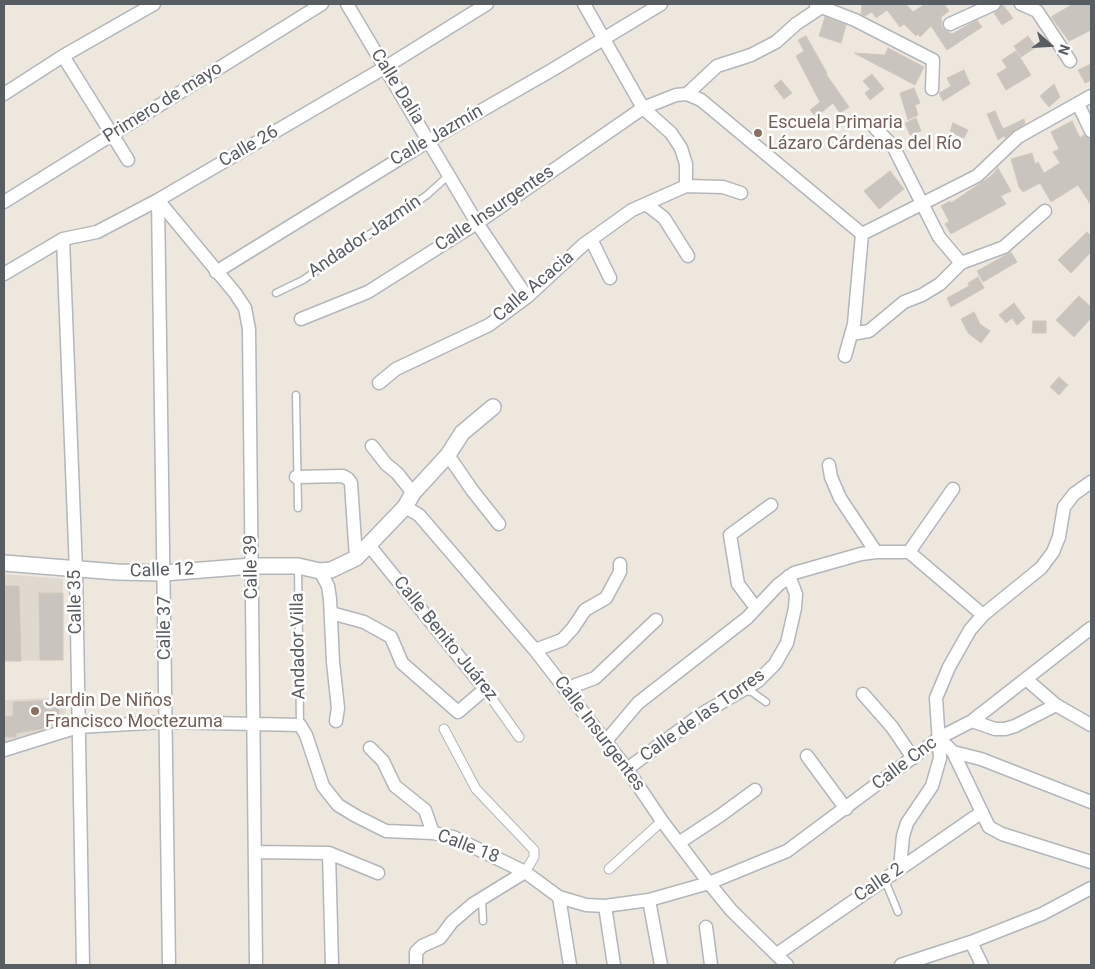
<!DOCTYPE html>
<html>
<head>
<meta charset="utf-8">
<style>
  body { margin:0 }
  #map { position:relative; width:1095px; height:969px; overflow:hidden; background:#ede7de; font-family:Roboto,sans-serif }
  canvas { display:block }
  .frame { position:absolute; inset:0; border:5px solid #585d61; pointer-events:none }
  .north { position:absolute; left:1025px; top:20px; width:50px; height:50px; -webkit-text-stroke:4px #fff; paint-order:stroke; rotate:109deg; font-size:14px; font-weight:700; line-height:20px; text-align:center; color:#585d61 }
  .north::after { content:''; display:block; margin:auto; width:18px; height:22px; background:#585d61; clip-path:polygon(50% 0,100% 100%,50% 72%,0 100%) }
</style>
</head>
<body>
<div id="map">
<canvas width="1095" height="969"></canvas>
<div class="frame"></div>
<div class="north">N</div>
</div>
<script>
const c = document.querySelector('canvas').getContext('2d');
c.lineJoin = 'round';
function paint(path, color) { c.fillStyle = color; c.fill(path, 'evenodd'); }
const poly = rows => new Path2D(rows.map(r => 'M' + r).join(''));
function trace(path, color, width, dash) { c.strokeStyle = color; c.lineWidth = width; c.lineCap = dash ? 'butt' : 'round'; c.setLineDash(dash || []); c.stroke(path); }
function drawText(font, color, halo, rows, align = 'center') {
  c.font = font + ' Roboto,sans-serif'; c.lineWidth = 5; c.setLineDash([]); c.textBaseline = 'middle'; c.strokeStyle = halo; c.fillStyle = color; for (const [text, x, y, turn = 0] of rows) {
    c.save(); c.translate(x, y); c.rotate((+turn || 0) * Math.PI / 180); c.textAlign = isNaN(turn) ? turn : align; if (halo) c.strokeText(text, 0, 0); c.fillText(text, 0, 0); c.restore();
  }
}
const education = poly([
  [4,574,63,579,63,660,4,661],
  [65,697,66,722,4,745,4,700]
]);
const building = poly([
  [862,4,906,4,913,12,925,4,944,4,949,11,941,17,942,27,946,31,952,34,977,20,982,27,947,50,931,26,920,37,918,34,916,36,904,24,900,27,887,10,876,18,872,12,865,16,861,14,862,4],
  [1002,4,1013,18,1002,25,994,13,1000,9,1002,4],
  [1073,4,1091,4,1091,30,1069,41,1051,17,1073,4],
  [825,17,846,25,841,43,819,36,825,17],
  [806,36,827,73,826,74,849,107,840,113,833,103,816,117,810,110,820,102,796,56,804,51,798,40,806,36],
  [1028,36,1036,47,1021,57,1014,46,1028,36],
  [888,48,924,67,915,85,854,53,885,55,888,48],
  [1016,51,1031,75,1006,90,997,74,1007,68,1002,60,1016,51],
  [1091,64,1091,80,1085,83,1078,70,1091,64],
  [964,70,970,84,943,101,939,93,951,86,947,78,964,70],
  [872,74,884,89,870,100,865,93,870,89,863,81,872,74],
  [781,80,792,93,784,99,774,86,781,80],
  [1054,84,1060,97,1049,107,1040,96,1054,84],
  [914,88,920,103,915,105,918,115,908,120,900,93,914,88],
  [995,111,1003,129,1024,119,1025,124,1005,138,1004,136,998,140,987,114,995,111],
  [916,118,921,131,910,135,905,123,916,118],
  [1072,121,1080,138,1084,135,1091,139,1091,205,1078,185,1051,202,1040,183,1023,192,1019,187,1011,159,1032,153,1035,164,1038,162,1044,173,1060,163,1053,152,1059,149,1051,132,1072,121],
  [953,123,968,130,964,138,950,132,953,123],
  [998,168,1011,191,1001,196,1006,204,951,234,945,224,949,221,941,206,950,201,951,203,991,176,998,168],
  [890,171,904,189,879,209,864,191,890,171],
  [1087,232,1091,236,1091,252,1071,273,1058,260,1087,232],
  [1011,252,1017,262,983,282,977,271,1011,252],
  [978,277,984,288,951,307,947,298,969,286,968,283,978,277],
  [1079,296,1091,307,1091,318,1074,337,1056,320,1079,296],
  [1014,303,1025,318,1017,325,1012,318,1006,323,999,315,1014,303],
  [974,312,980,324,990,331,981,343,968,333,961,319,974,312],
  [1033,321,1046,321,1046,333,1032,333,1033,321],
  [1059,377,1068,385,1059,395,1050,387,1059,377],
  [4,586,19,586,21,661,4,661,4,586],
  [39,593,63,593,63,660,40,660,39,593],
  [59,700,59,715,45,715,47,728,16,733,16,737,4,737,4,717,13,716,13,702,59,700]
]);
const service = poly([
  [276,293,303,280,427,195,449,175],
  [296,395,298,508],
  [298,566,300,725],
  [745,691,752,692,766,702],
  [884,878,898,912],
  [482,899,483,921]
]);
const pedestrian = poly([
  [485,689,519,737],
  [444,729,476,789,534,850,534,857,525,872],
  [609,869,662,821]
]);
const minor = poly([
  [347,4,477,223,527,297],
  [584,4,643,108,671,133,681,148,686,164,686,186],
  [1021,4,1037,11],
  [816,5,855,20,933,60,932,89],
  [1037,11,1070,61],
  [950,24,994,4],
  [63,56,128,160],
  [4,94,63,56,154,4],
  [687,94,717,66,751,55,776,42,796,24,826,4],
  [1078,104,1091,131],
  [875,128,893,146,939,237,961,263],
  [686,186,723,187,741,193],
  [158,200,235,293,245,308,249,329,256,965],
  [158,200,169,965],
  [4,202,322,4],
  [646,204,664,218,688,256],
  [862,234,977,176,1018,137,1091,96],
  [63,239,76,571,83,965],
  [591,239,610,278],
  [216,272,430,140,552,70,661,4],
  [4,274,63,239,97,232,158,200,384,68,487,4],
  [301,319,368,292,477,223,643,108,676,95,687,94,701,100,862,234],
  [851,334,869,331,904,302,922,295,940,284,961,263,1004,247,1045,211],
  [845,356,854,324,862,234],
  [379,383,396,369,489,325,527,297,583,245,632,210,686,186],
  [372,446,386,464,397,473,413,493],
  [448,455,472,490,499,524],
  [829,465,831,477,840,498,876,552,909,552],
  [296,477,343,476,348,479,351,483,356,558],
  [405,507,419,515,535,650,627,769,662,821,709,883,731,910,787,965],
  [909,552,983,615],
  [909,552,953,489],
  [320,571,328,586,330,599,333,662,338,708,336,721],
  [756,608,738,584,730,535,771,505],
  [331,613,364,622,391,637,402,663,458,712,485,689,368,544],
  [535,650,562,640,573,628,585,610,606,598,620,572,620,564],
  [1026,679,1056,705,1091,725],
  [565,689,595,678,656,620],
  [863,694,892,727,913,758],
  [972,721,995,729,1005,729,1015,726,1056,705],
  [939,738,953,752,989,827,1002,834,1091,862],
  [606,741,638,703,747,618,778,585,794,573,861,554,876,552],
  [370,748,383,761,395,786,425,810,433,833],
  [4,750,78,727,165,722,300,725,306,735,323,786,338,805,356,816,386,831,433,833,453,837,525,872,559,897,586,905,605,906,649,900,709,883,787,851,939,738,972,721,1091,628],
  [953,752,981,759,1091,802],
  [807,756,846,809],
  [627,769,700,715,758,681,775,664,787,643,795,608,796,594,789,576],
  [680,842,721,815,755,790],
  [255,852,329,853,378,873],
  [329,853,332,965],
  [900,868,903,836,907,823,932,786,940,758,936,698,949,667,970,630,983,615,1041,568,1053,552,1059,537,1064,507,1074,494,1091,482],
  [559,897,570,965],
  [649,900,661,965],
  [605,906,614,965],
  [706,927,711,965],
  [971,942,982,965],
  [777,954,982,812],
  [416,965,416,952,422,946,440,938,452,922,473,904,525,872],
  [901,965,971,942,1042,914,1091,888]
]);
const tertiary = poly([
  [4,563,117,572,164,573,252,566,298,566,320,571,331,570,356,558,405,507,413,493,448,455,462,433,493,407]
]);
const markers = [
  [758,133,5,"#8d6e63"],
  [35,711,5,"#8d6e63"]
];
const streetNames = [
  ["Calle Dalia",397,87,58],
  ["Primero de mayo",163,103,-32],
  ["Calle Jazmín",437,136,-30],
  ["Calle 26",249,147,-30],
  ["Calle Insurgentes",495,209,-34],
  ["Andador Jazmín",365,237,-34],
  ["Calle Acacia",534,287,-40],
  ["Calle 39",252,567,-91],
  ["Calle 12",162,571,-2],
  ["Calle 35",76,602,-91],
  ["Calle 37",165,628,-90],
  ["Calle Benito Juárez",445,639,51],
  ["Andador Villa",299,646,-91],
  ["Calle de las Torres",703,716,-35],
  ["Calle Insurgentes",599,734,53],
  ["Calle Cnc",905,764,-37],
  ["Calle 18",468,847,21],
  ["Calle 2",879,883,-34]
];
const educationNames = [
  ["Escuela Primaria",768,123],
  ["Lázaro Cárdenas del Río",768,144],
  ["Jardin De Niños",45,701],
  ["Francisco Moctezuma",45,722]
];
paint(education, '#dfd9cf');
paint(building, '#c9c4bd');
trace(building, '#d2c8bc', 1);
trace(service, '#b2b7bb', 9);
trace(pedestrian, '#b2b7bb', 11);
trace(minor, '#b2b7bb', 15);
trace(tertiary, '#b2b7bb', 18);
trace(service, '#fff', 6);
trace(pedestrian, '#fff', 9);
trace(minor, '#fff', 12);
trace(tertiary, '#fff', 15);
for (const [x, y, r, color] of markers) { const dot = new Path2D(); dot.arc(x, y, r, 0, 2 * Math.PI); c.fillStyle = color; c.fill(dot); trace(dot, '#fff', 2); }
drawText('18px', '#585d61', '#fff', streetNames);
drawText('18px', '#785e54', '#fff', educationNames, 'left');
</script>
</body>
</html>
